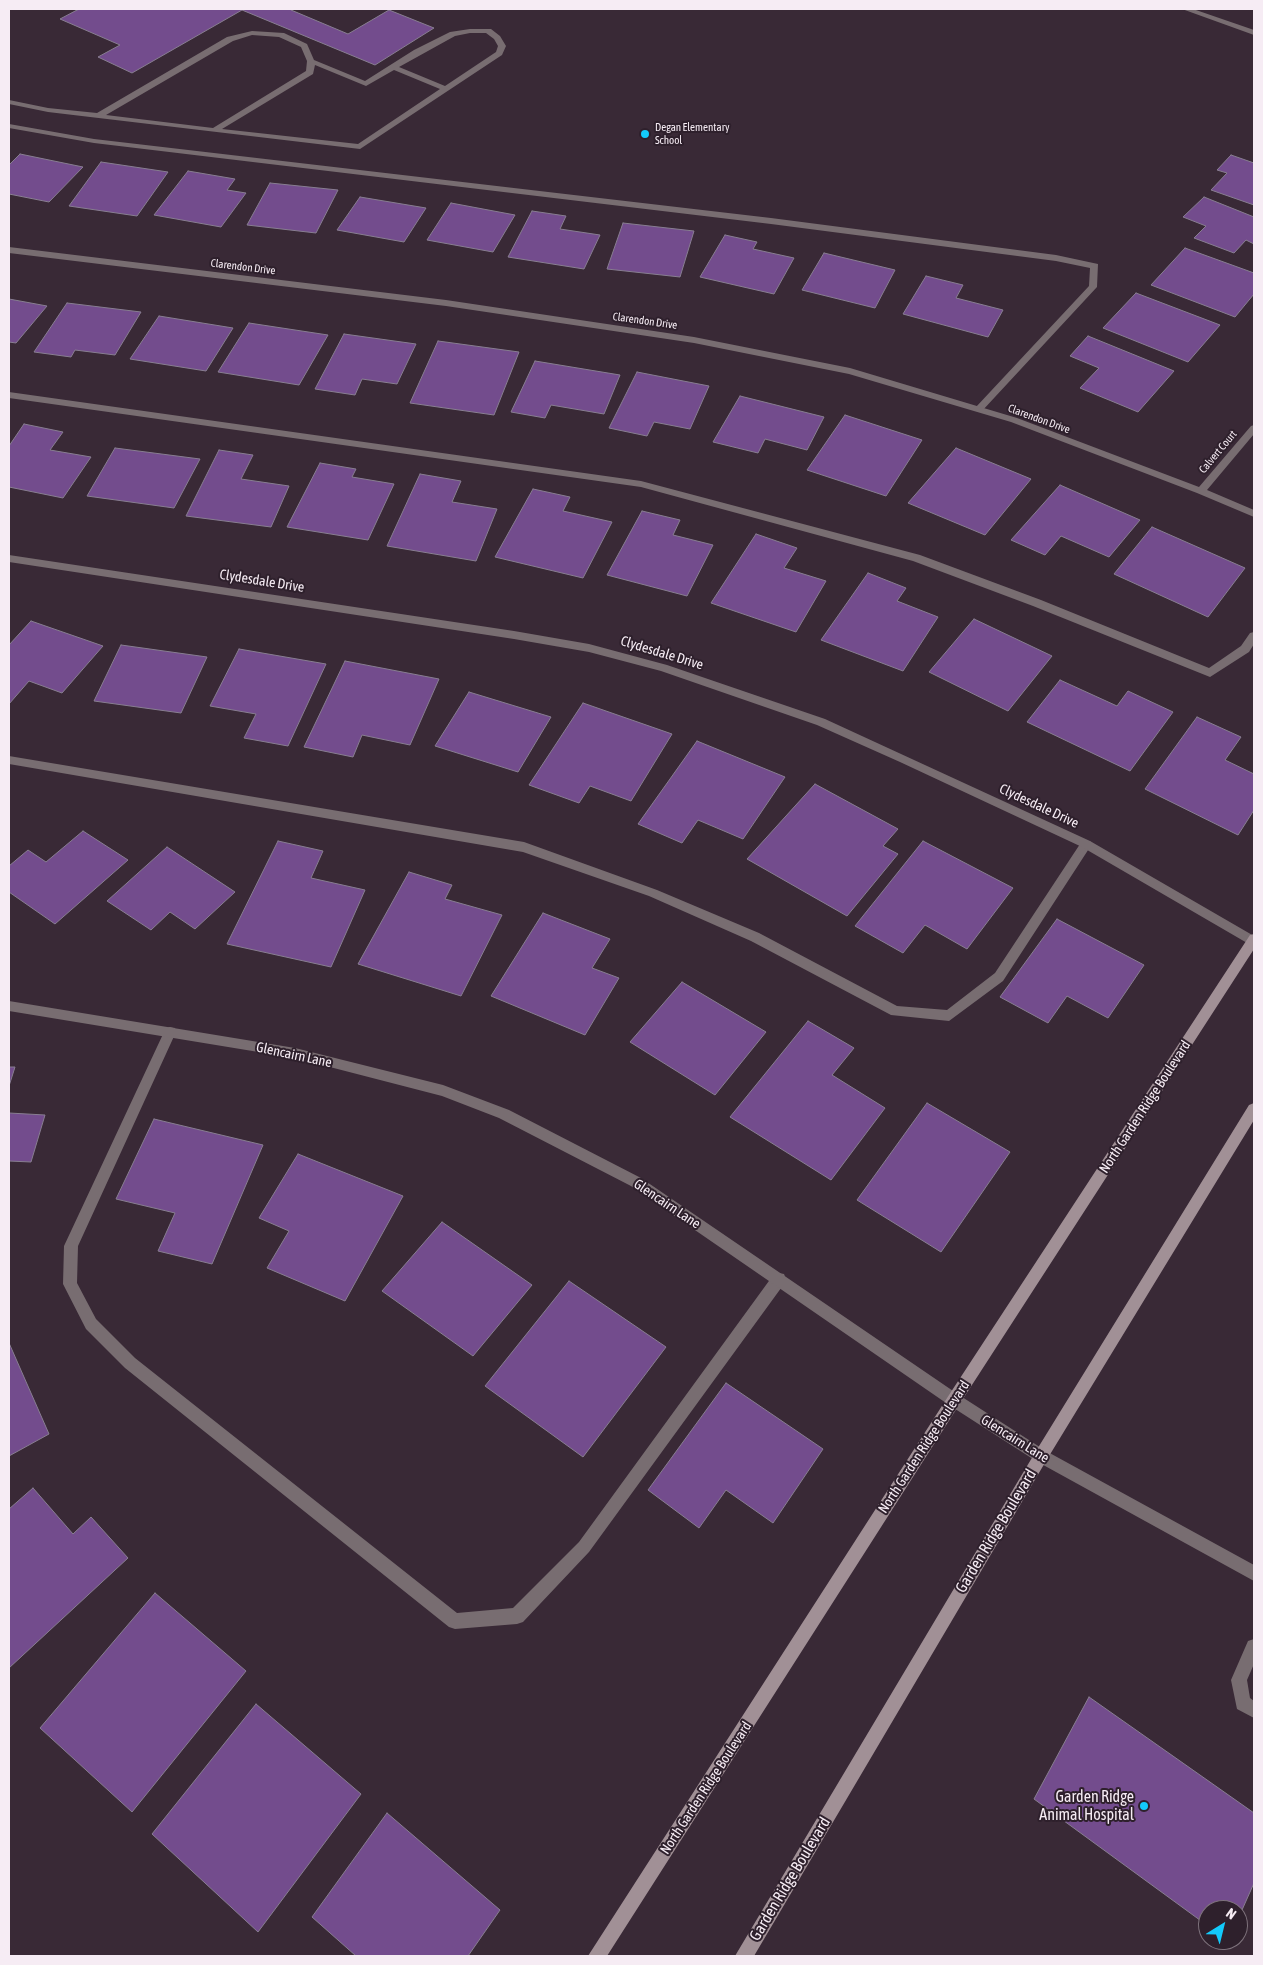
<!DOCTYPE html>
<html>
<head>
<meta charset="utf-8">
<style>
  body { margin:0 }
  #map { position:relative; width:1263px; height:1965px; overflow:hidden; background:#392936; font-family:"Asap Condensed",sans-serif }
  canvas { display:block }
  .frame { position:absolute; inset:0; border:10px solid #f6ecf4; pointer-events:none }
  .north { position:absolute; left:1198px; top:1900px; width:50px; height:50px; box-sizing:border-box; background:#2e202c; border:1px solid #7e727c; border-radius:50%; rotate:36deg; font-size:14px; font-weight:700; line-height:20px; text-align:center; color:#f6ecf4 }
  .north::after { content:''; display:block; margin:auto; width:18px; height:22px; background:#13cafb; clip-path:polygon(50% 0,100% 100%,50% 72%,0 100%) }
</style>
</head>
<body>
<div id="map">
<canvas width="1263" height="1965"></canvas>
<div class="frame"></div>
<div class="north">N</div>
</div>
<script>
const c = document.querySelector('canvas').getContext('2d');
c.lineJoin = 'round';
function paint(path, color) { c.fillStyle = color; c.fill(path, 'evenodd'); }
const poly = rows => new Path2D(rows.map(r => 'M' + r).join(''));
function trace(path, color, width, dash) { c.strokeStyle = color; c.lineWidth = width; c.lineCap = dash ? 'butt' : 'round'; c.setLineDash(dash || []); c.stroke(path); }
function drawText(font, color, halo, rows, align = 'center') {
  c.font = font + ' "Asap Condensed",sans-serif'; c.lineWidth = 4; c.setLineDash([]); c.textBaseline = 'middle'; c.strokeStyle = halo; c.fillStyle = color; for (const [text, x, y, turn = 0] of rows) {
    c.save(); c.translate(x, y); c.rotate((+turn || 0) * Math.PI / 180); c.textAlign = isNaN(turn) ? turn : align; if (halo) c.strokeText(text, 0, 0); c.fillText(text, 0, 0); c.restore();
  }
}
const building = poly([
  [79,9,293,9,291,10,348,34,389,10,434,28,375,65,242,10,132,73,98,57,120,45,60,19,79,9],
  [20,154,83,167,49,202,9,194,9,165,20,154],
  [1231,155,1254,163,1254,205,1211,190,1227,173,1217,170,1231,155],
  [101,162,168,172,137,216,69,206,101,162],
  [188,171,235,179,227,190,246,193,221,227,154,215,188,171],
  [270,183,338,190,316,233,247,225,270,183],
  [360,197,426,208,404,242,337,230,360,197],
  [1204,197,1254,217,1254,244,1246,240,1234,253,1194,238,1206,226,1183,217,1204,197],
  [451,203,515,215,493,252,427,240,451,203],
  [532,211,566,216,560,229,600,235,584,269,508,257,532,211],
  [623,223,694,231,680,277,607,269,623,223],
  [725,235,757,242,753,249,794,258,774,294,700,277,725,235],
  [1185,248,1254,273,1254,294,1235,317,1151,285,1185,248],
  [824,253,895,270,875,308,802,290,824,253],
  [926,276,963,285,956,298,1003,310,988,337,903,314,926,276],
  [1136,293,1220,325,1188,362,1103,328,1136,293],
  [9,299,47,306,16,343,9,342,9,299],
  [67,303,141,312,115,355,75,350,71,357,34,352,67,303],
  [159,316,233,328,206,371,130,359,159,316],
  [249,323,328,335,299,385,218,372,249,323],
  [344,334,416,344,397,384,362,379,355,395,315,389,344,334],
  [1088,336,1174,371,1138,412,1080,388,1099,368,1070,356,1088,336],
  [438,341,519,352,494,415,410,403,438,341],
  [535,361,620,375,604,414,551,405,545,418,511,412,535,361],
  [637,372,709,386,690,429,654,422,647,436,609,428,637,372],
  [740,396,824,417,807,450,765,439,758,453,713,442,740,396],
  [845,415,922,440,886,496,807,470,845,415],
  [24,424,63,432,50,450,91,457,63,498,9,487,9,446,24,424],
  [115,448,200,459,174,508,87,496,115,448],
  [956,448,1031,479,985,535,908,503,956,448],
  [219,450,253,455,241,479,289,486,271,527,186,516,219,450],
  [320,463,356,469,352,477,394,484,368,540,287,527,320,463],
  [420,474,461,481,452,502,497,509,476,561,387,546,420,474],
  [1060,485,1140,520,1109,557,1061,536,1045,555,1011,540,1060,485],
  [533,489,570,497,563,511,612,522,583,578,495,557,533,489],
  [642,511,680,520,673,535,713,545,687,596,607,575,642,511],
  [1152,527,1245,568,1208,617,1114,574,1152,527],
  [756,534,797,548,784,568,826,581,796,632,711,603,756,534],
  [868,573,906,588,897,601,938,617,903,671,821,640,868,573],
  [974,619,1052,656,1008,711,929,672,974,619],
  [31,621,103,646,62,693,29,681,9,704,9,645,31,621],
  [121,645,207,657,181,713,94,701,121,645],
  [239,649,326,664,288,746,244,738,256,714,210,706,239,649],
  [345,661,439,679,410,745,362,735,353,757,304,747,345,661],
  [1060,680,1117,706,1128,691,1173,712,1130,771,1027,722,1060,680],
  [469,692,551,717,518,772,435,746,469,692],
  [583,703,672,734,631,801,590,786,579,803,529,785,583,703],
  [1197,717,1241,737,1225,760,1254,774,1254,810,1238,835,1145,789,1197,717],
  [697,741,785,777,743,839,698,820,682,843,638,824,697,741],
  [815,784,898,829,883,846,898,854,847,916,747,859,815,784],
  [83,831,128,860,55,924,9,892,9,866,28,850,46,862,83,831],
  [278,841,323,851,311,878,365,890,331,967,227,944,278,841],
  [923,841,1013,888,967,949,925,925,903,953,855,926,923,841],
  [167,847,235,892,195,929,170,912,151,930,107,901,167,847],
  [409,872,452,885,445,899,502,915,461,996,358,964,409,872],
  [543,913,610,939,592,968,619,978,585,1035,491,996,543,913],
  [1057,919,1144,965,1108,1018,1067,996,1048,1023,1000,997,1057,919],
  [682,982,766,1032,715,1095,630,1042,682,982],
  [808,1021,854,1048,832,1075,885,1108,831,1180,730,1117,808,1021],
  [9,1067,15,1067,9,1086,9,1067],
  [927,1103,1010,1152,941,1252,857,1200,927,1103],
  [9,1113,45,1115,31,1162,9,1161,9,1113],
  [154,1119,263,1145,212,1264,158,1251,175,1213,116,1199,154,1119],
  [298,1154,403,1196,345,1301,267,1268,289,1231,259,1218,298,1154],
  [442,1222,532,1285,473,1356,382,1291,442,1222],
  [569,1281,666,1347,583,1457,485,1386,569,1281],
  [9,1343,49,1434,9,1456,9,1343],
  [726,1383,823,1449,773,1523,726,1490,699,1528,648,1490,726,1383],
  [33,1488,73,1534,91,1517,128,1558,9,1668,9,1509,33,1488],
  [155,1593,246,1671,132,1812,40,1728,155,1593],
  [1089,1697,1254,1813,1254,1883,1238,1919,1238,1910,1208,1910,1208,1926,1034,1799,1089,1697],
  [256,1704,361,1794,258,1932,152,1834,256,1704],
  [387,1813,500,1910,468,1956,356,1956,312,1917,387,1813]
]);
const service = poly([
  [1182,9,1193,9,1254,30,1254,35,1182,9],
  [470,29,491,29,500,36,506,46,502,55,360,149,48,112,9,104,9,100,48,108,97,113,227,37,252,31,284,33,307,44,314,60,365,81,414,50,450,32,470,29],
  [470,33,486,33,494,39,498,46,496,52,445,86,399,67,455,36,470,33],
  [252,35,279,37,301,47,307,61,306,71,213,128,106,115,233,41,252,35],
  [315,65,366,86,394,70,440,89,358,144,222,129,313,74,315,65],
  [9,124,94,139,771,218,1056,255,1098,264,1097,287,982,411,979,412,974,409,976,407,1089,286,1090,268,1056,261,771,224,94,143,9,128,9,124],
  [9,392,641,481,920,555,1041,600,1209,668,1241,646,1250,633,1254,632,1254,644,1249,652,1210,677,1033,606,913,561,641,487,9,398,9,392],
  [9,756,524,842,657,890,759,933,897,1006,947,1010,995,973,1082,841,1090,841,1092,844,1003,981,949,1021,891,1015,751,941,649,896,523,852,9,764,9,756],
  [170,1027,175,1028,176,1032,78,1246,77,1283,96,1319,135,1358,457,1613,513,1608,579,1542,774,1274,779,1273,784,1274,786,1279,784,1284,589,1552,523,1622,517,1624,455,1629,449,1627,125,1368,86,1329,63,1284,64,1246,164,1032,165,1028,170,1027],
  [1254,1639,1254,1664,1247,1680,1250,1698,1254,1701,1254,1718,1237,1709,1231,1680,1248,1641,1254,1639]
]);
const minor = poly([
  [9,247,446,300,694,337,850,368,1017,418,1199,487,1251,426,1254,425,1254,434,1207,490,1254,510,1254,517,1197,493,1011,422,849,374,694,343,446,306,9,253,9,247],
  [9,555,514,631,589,644,667,665,825,719,1090,841,1254,936,1254,947,1082,847,900,762,817,725,661,671,589,652,514,639,9,562,9,555],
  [9,1001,295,1048,443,1085,509,1110,641,1178,959,1395,1046,1451,1254,1565,1254,1581,1036,1461,949,1405,631,1186,499,1118,442,1096,295,1058,9,1011,9,1001]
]);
const secondary = poly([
  [1254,934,1254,949,959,1405,607,1956,588,1956,949,1395,1250,935,1254,934],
  [1254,1103,1254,1120,1046,1461,754,1956,735,1956,1036,1451,1249,1105,1254,1103]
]);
const markers = [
  [645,134,5,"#13cafb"],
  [1144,1806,5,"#13cafb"]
];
const farPoinames = [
  ["Degan Elementary",655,128],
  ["School",655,141]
];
const farStreetnames = [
  ["Clarendon Drive",243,267,7],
  ["Clarendon Drive",645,321,8],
  ["Clarendon Drive",1039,419,20],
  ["Calvert Court",1218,452,-50]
];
const streetNames = [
  ["Clydesdale Drive",262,581,9],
  ["Clydesdale Drive",662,653,17],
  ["Clydesdale Drive",1039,806,25],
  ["Glencairn Lane",294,1055,12],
  ["North Garden Ridge Boulevard",1145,1107,-57],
  ["Glencairn Lane",667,1204,34],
  ["Glencairn Lane",1015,1439,32],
  ["North Garden Ridge Boulevard",924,1447,-57],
  ["North Garden Ridge Boulevard",706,1788,-57]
];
const nearStreetnames = [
  ["Garden Ridge Boulevard",996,1531,-59],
  ["Garden Ridge Boulevard",790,1879,-59]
];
const nearPoinames = [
  ["Garden Ridge",1134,1797],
  ["Animal Hospital",1134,1815]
];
paint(building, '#734c8d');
trace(building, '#887e91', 1);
paint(service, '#786d71');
paint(minor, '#786d71');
paint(secondary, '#a19096');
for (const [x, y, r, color] of markers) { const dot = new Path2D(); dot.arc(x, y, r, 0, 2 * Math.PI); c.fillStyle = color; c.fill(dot); trace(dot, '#2e202c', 2); }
drawText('11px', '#f6ecf4', '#2e202c', farPoinames, 'left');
drawText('11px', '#f6ecf4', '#2e202c', farStreetnames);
drawText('14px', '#f6ecf4', '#2e202c', streetNames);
drawText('16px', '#f6ecf4', '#2e202c', nearStreetnames);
drawText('16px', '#f6ecf4', '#2e202c', nearPoinames, 'right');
</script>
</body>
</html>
